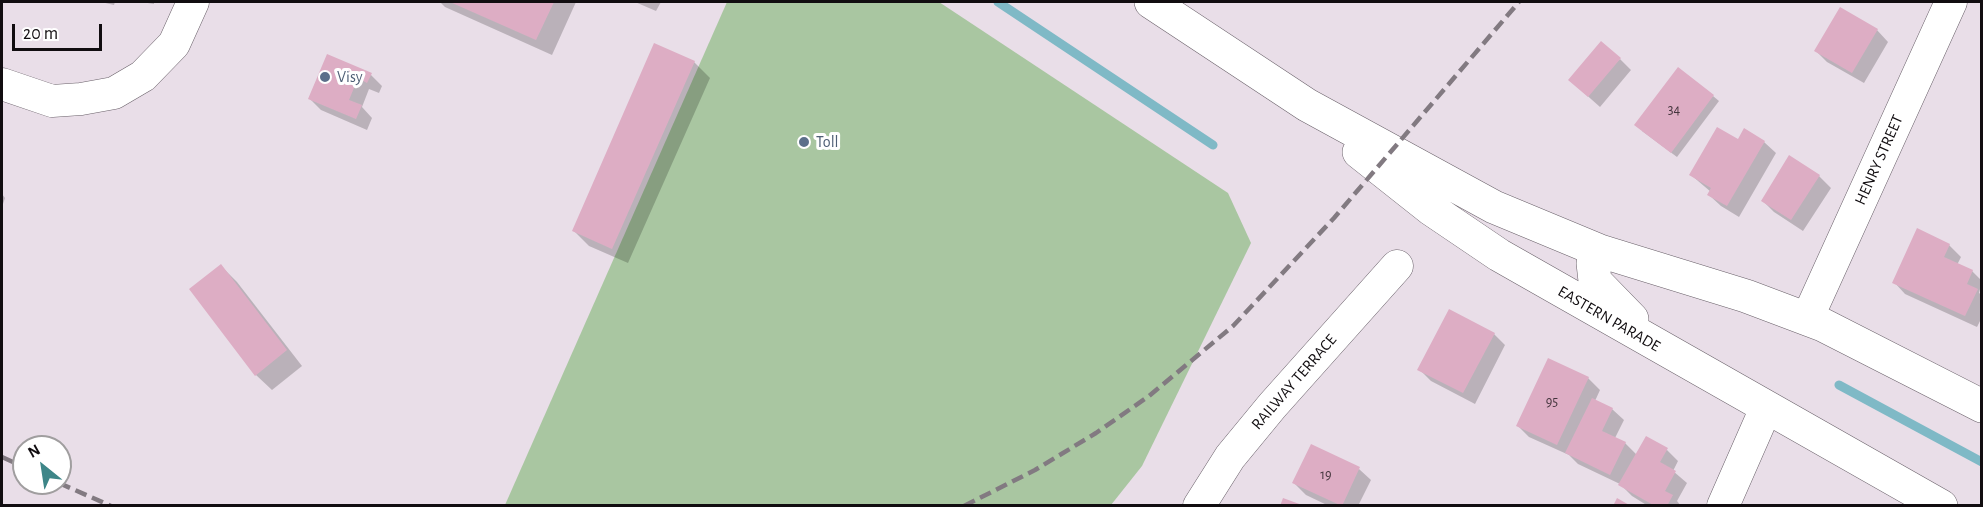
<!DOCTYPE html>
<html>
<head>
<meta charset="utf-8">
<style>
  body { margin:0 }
  #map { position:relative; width:1983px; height:507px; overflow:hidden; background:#e9dee8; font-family:"Alegreya Sans",sans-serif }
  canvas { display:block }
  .frame { position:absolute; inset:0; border:3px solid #110d10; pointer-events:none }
  .north { position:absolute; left:12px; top:435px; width:60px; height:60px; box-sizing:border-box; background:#fff; border:2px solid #a09e9f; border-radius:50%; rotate:330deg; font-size:16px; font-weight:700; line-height:24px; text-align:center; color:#110d10 }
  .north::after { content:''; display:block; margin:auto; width:21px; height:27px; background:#3e8688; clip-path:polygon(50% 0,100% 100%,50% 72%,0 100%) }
  .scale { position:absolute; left:12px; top:24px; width:90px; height:27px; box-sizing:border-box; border:3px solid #110d10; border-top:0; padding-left:8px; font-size:18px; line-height:21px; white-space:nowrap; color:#110d10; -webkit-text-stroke:4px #fff; paint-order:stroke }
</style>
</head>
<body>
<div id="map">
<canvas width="1983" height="507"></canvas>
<div class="frame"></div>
<div class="north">N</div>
<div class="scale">20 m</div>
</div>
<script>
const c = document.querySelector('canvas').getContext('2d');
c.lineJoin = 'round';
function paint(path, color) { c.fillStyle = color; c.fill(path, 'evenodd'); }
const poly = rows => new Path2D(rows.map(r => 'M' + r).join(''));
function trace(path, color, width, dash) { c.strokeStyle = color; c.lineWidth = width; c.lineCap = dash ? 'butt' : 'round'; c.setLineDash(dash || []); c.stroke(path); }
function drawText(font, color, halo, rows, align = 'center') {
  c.font = font + ' "Alegreya Sans",sans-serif'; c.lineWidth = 6; c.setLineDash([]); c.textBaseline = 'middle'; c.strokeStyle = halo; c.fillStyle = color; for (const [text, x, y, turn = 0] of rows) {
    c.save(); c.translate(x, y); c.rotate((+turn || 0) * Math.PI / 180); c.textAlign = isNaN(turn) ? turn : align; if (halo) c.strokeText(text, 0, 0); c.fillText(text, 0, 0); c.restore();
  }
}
const green = poly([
  [727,2,939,2,1228,193,1251,243,1142,466,1111,505,505,505]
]);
const shadow = poly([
  [101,2,115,2,114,5],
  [141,2,154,2,154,4],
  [440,2,576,2,552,55,445,7],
  [635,2,661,2,656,11],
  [1877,30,1888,42,1864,83,1827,62,1816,51],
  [327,56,371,75,382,86,379,93,369,89,362,107,372,118,367,130,321,110,309,98],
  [1620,59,1631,70,1600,107,1582,91],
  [694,62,710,78,628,263,589,246,573,230],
  [1713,96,1719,101,1677,157,1642,131],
  [1738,141,1764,142,1776,153,1739,217,1721,206,1709,195,1711,192,1691,175],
  [1790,157,1819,176,1831,188,1803,231,1774,212,1763,201],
  [2,194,5,198,2,207],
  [1949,245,1961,257,1957,265,1972,271,1982,281,1979,293,1982,295,1982,317,1977,327,1905,294,1894,282],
  [221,266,237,282,302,366,272,390,256,375],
  [1494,334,1505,345,1475,404,1431,381,1419,369],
  [1588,378,1600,390,1595,401,1612,409,1624,420,1615,438,1625,443,1637,455,1667,450,1678,461,1673,471,1687,483,1677,501,1681,506,1648,506,1632,496,1620,484,1578,464,1569,455,1529,437,1518,426],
  [1359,469,1371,480,1358,506,1329,506,1306,495,1294,483]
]);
const stream = poly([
  [998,2,1213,145],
  [1839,385,1982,462]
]);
const building = poly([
  [450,2,554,2,536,40],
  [1840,7,1878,29,1852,73,1814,51],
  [1601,41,1621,58,1588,97,1568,80],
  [654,43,695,61,612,249,572,231],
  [327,54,372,73,367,83,358,78,349,100,362,105,356,119,308,99],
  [1678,67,1714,95,1671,153,1634,125],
  [1717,127,1738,139,1744,128,1765,141,1727,206,1707,195,1711,188,1689,175],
  [1789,155,1820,175,1791,220,1761,201],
  [1917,228,1950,244,1944,257,1973,270,1967,284,1978,289,1965,316,1892,283],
  [221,264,287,350,255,376,189,289],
  [1449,309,1495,333,1463,393,1417,370],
  [1548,358,1589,377,1557,445,1516,426],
  [1592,398,1613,408,1602,431,1626,442,1610,475,1565,453],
  [1646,436,1668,448,1660,462,1676,471,1665,491,1673,495,1667,506,1655,506,1618,485],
  [1311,444,1360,467,1342,506,1292,483],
  [1283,498,1302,505,1302,506,1280,506],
  [1617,498,1631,506,1613,506]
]);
const minor = poly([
  [2,84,52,101,81,99,114,93,143,76,174,44,193,2],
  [1807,319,1951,2],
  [1199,506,1230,457,1272,406,1397,266],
  [1723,506,1766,408]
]);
const major = poly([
  [1151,2,1307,105,1494,207,1600,251,1746,296,1823,325,1982,406],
  [1359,152,1431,209,1499,255,1941,506],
  [1600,251,1593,263,1595,281,1632,319]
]);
const rail = poly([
  [2,457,24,467],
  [59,483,111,506],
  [964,506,1035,470,1096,433,1149,396,1233,326,1334,218,1519,2]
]);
const markers = [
  [325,77,6,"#5c6f8a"],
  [804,142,6,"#5c6f8a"]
];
const numberNames = [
  ["34",1674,110],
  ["95",1552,402],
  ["19",1326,475]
];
const serviceNames = [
  ["Visy",337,77],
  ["Toll",816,142]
];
const streetNames = [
  ["HENRY STREET",1879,160,-66],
  ["EASTERN PARADE",1609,319,30],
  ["RAILWAY TERRACE",1294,382,-49]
];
paint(green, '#a9c6a1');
paint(shadow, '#0003');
trace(stream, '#7fb9c6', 9);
paint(building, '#ddadc4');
trace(minor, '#696069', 33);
trace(major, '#696069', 34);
trace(minor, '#fff', 32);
trace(major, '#fff', 33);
trace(rail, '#827a81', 4.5, [12, 6]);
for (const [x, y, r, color] of markers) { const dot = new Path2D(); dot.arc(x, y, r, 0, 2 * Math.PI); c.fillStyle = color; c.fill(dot); trace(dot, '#fff', 2); }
drawText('14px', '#44353d', null, numberNames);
drawText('16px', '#4e5e75', '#fff', serviceNames, 'left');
drawText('16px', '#110d10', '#fff', streetNames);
</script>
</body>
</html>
